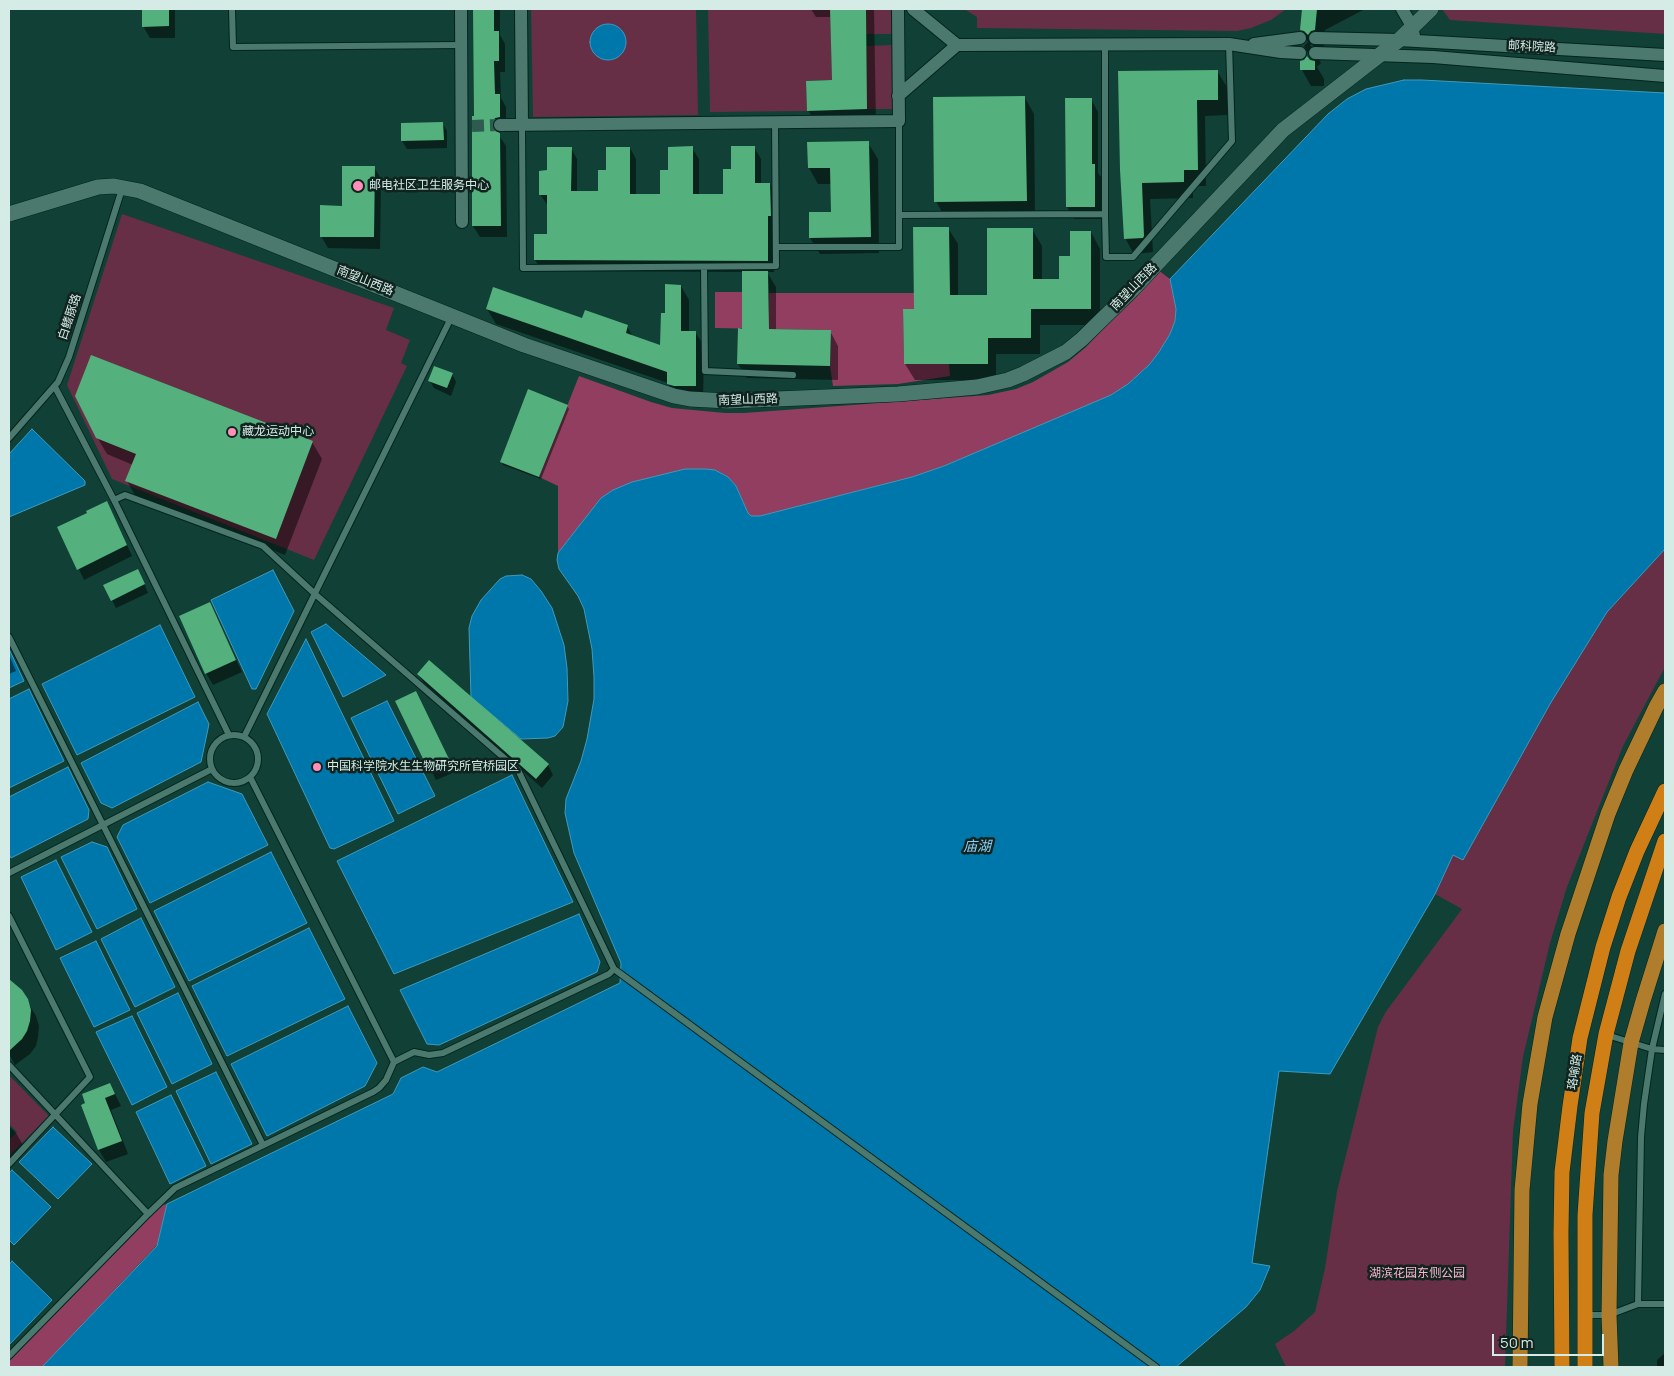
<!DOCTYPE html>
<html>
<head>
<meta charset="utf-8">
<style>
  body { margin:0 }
  #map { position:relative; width:1674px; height:1376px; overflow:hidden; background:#114036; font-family:Manrope,sans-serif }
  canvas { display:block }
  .frame { position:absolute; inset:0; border:10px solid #d5ece6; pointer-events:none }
  .scale { position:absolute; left:1492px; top:1334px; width:112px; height:22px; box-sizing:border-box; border:2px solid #d5ece6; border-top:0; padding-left:6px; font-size:15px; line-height:18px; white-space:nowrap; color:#d5ece6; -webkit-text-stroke:4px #10231e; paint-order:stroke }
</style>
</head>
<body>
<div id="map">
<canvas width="1674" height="1376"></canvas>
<div class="frame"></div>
<div class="scale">50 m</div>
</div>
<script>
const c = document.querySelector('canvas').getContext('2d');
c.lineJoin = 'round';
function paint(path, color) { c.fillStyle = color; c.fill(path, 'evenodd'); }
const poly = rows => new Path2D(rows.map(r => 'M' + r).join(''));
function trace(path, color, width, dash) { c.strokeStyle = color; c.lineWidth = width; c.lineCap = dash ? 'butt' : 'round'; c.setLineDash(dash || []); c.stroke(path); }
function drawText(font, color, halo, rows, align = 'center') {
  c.font = font + ' Manrope,"Noto Sans SC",sans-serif'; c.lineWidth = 5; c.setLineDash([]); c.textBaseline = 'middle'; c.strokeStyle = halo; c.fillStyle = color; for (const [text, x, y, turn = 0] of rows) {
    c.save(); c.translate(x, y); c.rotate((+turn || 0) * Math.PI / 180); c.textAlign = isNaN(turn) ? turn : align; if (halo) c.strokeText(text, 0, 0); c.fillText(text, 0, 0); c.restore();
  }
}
const green = poly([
  [531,9,696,9,698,115,533,117],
  [708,9,830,9,832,80,806,81,807,111,710,112],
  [866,9,892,9,892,34,866,34],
  [964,9,1286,9,1271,20,1251,28,1237,31,977,28,977,17],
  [1442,9,1665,9,1665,34,1450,20],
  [892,45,893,109,867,109,866,46],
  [122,214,394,308,386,330,410,340,401,363,407,366,314,560,112,479,67,385],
  [1665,549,1665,667,1623,746,1567,887,1550,943,1523,1057,1513,1131,1505,1367,1286,1367,1275,1344,1294,1331,1315,1312,1325,1268,1337,1191,1378,1027,1385,1013,1462,909,1435,894,1453,855,1463,860,1550,704,1607,612],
  [9,1075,49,1116,9,1156,9,1140,17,1132,9,1124]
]);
const forest = poly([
  [1158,270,1170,279,1176,309,1175,321,1170,334,1159,352,1149,365,1128,384,1111,395,1093,404,944,466,912,477,760,516,751,516,748,513,736,486,728,477,721,473,705,469,685,469,601,498,558,553,558,486,539,477,579,376,651,402,672,408,725,413,744,413,988,395,1016,389,1033,382,1068,362,1086,347],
  [715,292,742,292,769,313,769,293,914,293,914,309,903,310,904,364,949,364,950,376,898,384,833,386,830,366,831,330,715,328],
  [167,1204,157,1245,42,1367,9,1367,9,1361,162,1205]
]);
const water = poly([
  '590 42a18 18 0 1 1 36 0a18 18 0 1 1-36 0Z',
  [1404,80,1422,80,1665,93,1665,549,1607,612,1550,704,1463,860,1453,855,1435,894,1330,1074,1279,1071,1252,1263,1270,1266,1260,1290,1246,1307,1176,1367,42,1367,157,1246,167,1204,393,1094,401,1078,423,1067,437,1072,620,983,621,963,574,853,565,813,566,799,581,761,587,739,594,699,594,677,592,649,584,609,578,596,559,569,557,560,558,553,601,498,613,490,632,482,685,469,706,469,715,470,728,477,736,486,748,513,751,516,760,516,912,477,944,466,1111,395,1128,384,1149,365,1159,352,1170,334,1175,321,1176,309,1170,279,1328,114,1347,99,1366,89,1404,80],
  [32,429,85,481,85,485,9,517,9,454,32,429],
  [273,570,294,611,256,689,252,689,211,600,273,570],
  [522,575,531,579,541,591,552,608,564,645,567,668,568,701,563,727,555,736,548,738,521,739,471,697,469,628,472,616,481,600,500,579,506,576,522,575],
  [326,624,386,675,343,697,311,632,326,624],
  [160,625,195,697,77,755,42,684,160,625],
  [306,639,394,821,334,849,330,848,267,714,306,639],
  [9,649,24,681,9,688,9,649],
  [29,689,64,761,9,788,9,699,29,689],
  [387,701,435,796,398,814,351,718,387,701],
  [198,702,209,724,201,762,112,808,101,803,81,763,198,702],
  [68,767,89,810,88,819,11,858,9,854,9,797,68,767],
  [512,775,573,902,394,974,337,861,512,775],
  [208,782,242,794,268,845,150,903,117,837,123,825,208,782],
  [92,842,107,847,137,909,97,929,61,857,92,842],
  [271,852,307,923,189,981,154,911,271,852],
  [56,860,92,932,56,950,21,877,56,860],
  [579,914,600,962,597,972,439,1045,427,1044,400,990,579,914],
  [141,918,175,987,135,1007,101,939,141,918],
  [309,928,345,999,227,1056,192,986,309,928],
  [96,941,130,1010,94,1027,60,958,96,941],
  [178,993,212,1064,172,1084,137,1013,178,993],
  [348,1006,377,1063,365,1086,267,1136,231,1064,348,1006],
  [132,1016,167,1087,132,1105,96,1032,132,1016],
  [216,1072,252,1144,211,1164,176,1091,216,1072],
  [171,1095,206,1166,170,1184,136,1112,171,1095],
  [53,1127,92,1164,58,1199,19,1162,53,1127],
  [12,1170,51,1207,14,1245,9,1240,9,1173,12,1170],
  [12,1261,52,1300,9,1345,9,1265,12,1261]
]);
const shadow = poly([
  [143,9,175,9,175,38,150,38,143,26],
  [475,9,505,9,505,10,500,10,500,35,505,44,505,72,500,72,501,98,506,107,506,129,502,130,499,135,506,146,507,237,480,237,473,226,476,117],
  [811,9,874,9,876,126,818,127,808,110,833,82,832,17,816,17],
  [1304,9,1365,9,1325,30,1324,46,1320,47,1317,51,1312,44,1310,45,1321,63,1317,67,1324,79,1324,86,1311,86,1302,70,1310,61,1313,62,1304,46,1308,42,1301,30,1302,15],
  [1217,71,1227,87,1227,115,1205,116,1206,186,1193,186,1193,198,1150,199,1153,252,1134,254,1125,238,1121,170],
  [1025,98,1034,114,1035,217,945,218,936,201],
  [1091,99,1098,112,1098,173,1101,177,1101,219,1074,219,1067,207],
  [442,123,447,131,447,148,407,149,402,141],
  [868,143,878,159,879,253,820,254,810,238,832,213,832,184,818,184,809,168,809,144],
  [754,147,761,159,761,184,770,184,776,196,774,227,774,272,767,272,776,287,776,330,830,331,838,346,838,380,747,378,738,364,743,330,743,272,542,271,535,260,548,236,548,206,540,194,548,172,571,148,577,159,577,192,599,192,607,171,630,148,636,159,636,195,662,195,669,171,692,148,699,159,699,195,724,195,732,171],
  [374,167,381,179,380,249,328,248,321,236],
  [948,228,958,244,958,296,989,296,1032,229,1042,246,1042,280,1060,280,1071,257,1091,232,1100,249,1100,325,1040,325,1040,354,996,354,996,380,915,380,905,364,916,311],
  [681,286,689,300,689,332,696,333,704,347,703,401,677,398,668,383,496,324,487,309,583,319,627,326,633,337,661,346,666,315],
  [452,374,456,382,451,396,434,388,430,381],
  [567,406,569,409,541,479,503,465,501,461],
  [97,437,312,442,322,459,285,555,136,497,127,481,133,465,107,454],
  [112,513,132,556,84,580,59,527,89,514],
  [142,578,148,593,116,608,112,600],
  [209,603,242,672,213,685,206,673],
  [9,655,16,671,9,674],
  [418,674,548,765,553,775,542,788,424,683],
  [397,702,422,705,455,772,436,780],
  [9,982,21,991,36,1016,39,1026,38,1037,36,1046,30,1054,15,1065,9,1054],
  [110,1084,121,1106,111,1110,128,1154,106,1162,99,1150,82,1106],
  [9,1126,16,1133,23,1145,9,1159],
  [1665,1353,1665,1367,1657,1367,1657,1360]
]);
const building = poly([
  [142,9,169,9,169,26,142,27],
  [473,9,494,9,494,31,499,31,499,61,494,61,495,94,500,94,500,117,495,118,492,125,493,130,500,133,501,226,472,226,472,116,474,116],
  [830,9,866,9,867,109,807,111,806,81,832,80],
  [1302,9,1317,9,1315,30,1311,31,1308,35,1304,31,1300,30],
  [1307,56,1310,60,1315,61,1315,70,1300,70,1300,61,1304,60],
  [1218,70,1218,100,1197,100,1198,170,1184,170,1184,182,1142,183,1144,236,1143,238,1124,239,1120,170,1118,71],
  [1025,96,1027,201,934,202,933,97],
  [1065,98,1092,98,1092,164,1095,164,1095,207,1066,207],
  [443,122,444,140,401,141,401,123],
  [869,141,871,237,809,238,809,212,831,212,830,168,808,168,807,142],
  [693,146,693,194,723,194,723,169,731,169,731,146,755,146,755,183,770,183,771,216,768,216,768,261,534,260,534,234,547,234,547,195,539,195,539,171,547,170,547,147,572,147,571,191,598,191,598,170,606,170,606,147,630,147,630,194,660,194,660,170,668,170,668,147],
  [342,166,375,166,374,237,320,237,320,205,342,206],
  [913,227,949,227,950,295,987,295,987,228,1033,228,1033,279,1059,279,1059,256,1070,256,1070,231,1091,231,1091,309,1031,309,1031,338,988,338,988,364,904,364,903,309,914,309],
  [742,271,768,271,769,329,831,330,830,366,737,364,738,328,742,329],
  [665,284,681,285,681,331,696,331,696,386,674,386,667,384,667,372,486,309,493,287,582,318,585,310,628,325,626,333,660,345,661,313,665,313],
  [91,355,313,441,276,539,125,481,136,454,96,438,75,396],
  [434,366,453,373,447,388,428,381],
  [528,389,568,405,539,477,500,462],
  [107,501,127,545,77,570,57,527,87,513,86,511],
  [138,569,145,584,111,601,103,585],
  [210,602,236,660,205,674,179,616],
  [429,660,549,764,536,779,417,674],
  [416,691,449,759,428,769,395,701],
  [9,979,22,990,28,999,31,1010,30,1021,27,1031,22,1039,9,1051],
  [110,1083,115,1094,105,1098,122,1141,98,1150,81,1105,85,1103,82,1094]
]);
const minorTunnel = poly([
  [472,126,500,125]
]);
const service = poly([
  [232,9,233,47,461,45],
  [522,125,523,268,776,266,775,122],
  [1105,214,1106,257,1133,257,1232,141,1229,44],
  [899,215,1105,214,1105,44],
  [776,247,899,247,899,121],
  [704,267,705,371,793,375],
  [55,387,114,500,229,735],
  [9,438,58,382,69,357,122,189],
  [114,500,125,495,263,546,315,594,518,770,614,969,1156,1367],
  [9,637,263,1145],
  '210 759a24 24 0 1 1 48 0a24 24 0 1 1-48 0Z',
  [244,737,452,316],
  [250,777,394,1062],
  [9,873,212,769],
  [9,916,90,1077,9,1164],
  [1607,1035,1652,1049,1665,1050],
  [9,1065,148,1214,175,1188,373,1092,379,1088,386,1080,394,1062,414,1052,429,1055,443,1053,609,974,614,969],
  [1638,1304,1641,1137,1644,1104,1652,1049,1665,994],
  [1586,1315,1609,1315,1638,1304,1665,1304],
  [9,1356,148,1214]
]);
const minor = poly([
  [461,9,462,222],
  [521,9,522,125],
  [913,9,957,45,1229,44,1281,52,1300,53],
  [1402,9,1412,26,1414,36],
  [1315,38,1399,40,1665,55],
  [1254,44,1300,38],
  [1315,53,1433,57,1665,76],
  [898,96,957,45],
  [500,125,899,121,898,9]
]);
const tertiary = poly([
  [9,214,98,187,114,186,140,191,524,345,674,396,690,399,728,401,898,394,977,387,1008,380,1023,374,1066,352,1082,339,1132,290,1283,130,1399,40,1431,9]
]);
const primary = poly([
  [1520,1367,1522,1190,1530,1104,1545,1017,1568,934,1608,814,1626,770,1656,707,1665,691],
  [1611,1367,1609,1315,1611,1175,1615,1141,1631,1043,1643,1001,1665,931]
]);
const trunk = poly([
  [1562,1367,1561,1233,1562,1172,1570,1106,1580,1038,1603,947,1619,897,1637,851,1665,791],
  [1585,1367,1585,1215,1592,1113,1606,1034,1628,951,1665,841]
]);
const markers = [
  [358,186,6,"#ff8eb9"],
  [232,432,5,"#ff8eb9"],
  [317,767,5,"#ff8eb9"]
];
const streetNames = [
  ["邮科院路",1532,47,3],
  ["南望山西路",365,281,22],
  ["南望山西路",1134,287,-46],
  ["白鳍豚路",70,317,-72],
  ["南望山西路",748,400,-2],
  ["珞喻路",1575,1072,-81]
];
const poiNames = [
  ["邮电社区卫生服务中心",369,186],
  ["藏龙运动中心",242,432],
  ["中国科学院水生生物研究所官桥园区",327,767]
];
const parkNames = [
  ["湖滨花园东侧公园",1417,1274]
];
const waterNames = [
  ["庙湖",977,847]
];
paint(green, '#662f45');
paint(forest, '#913e60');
paint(water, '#07a');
trace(water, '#409abc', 1);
paint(shadow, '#0007');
paint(building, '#54b07c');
trace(minorTunnel, '#2e5a50', 12, [12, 6]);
trace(service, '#02251e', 8);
trace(minor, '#02251e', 14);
trace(tertiary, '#02251e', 16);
trace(primary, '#02251e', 16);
trace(trunk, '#02251e', 16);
trace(service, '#4c796d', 6);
trace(minor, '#4c796d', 12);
trace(tertiary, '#4c796d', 15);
trace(primary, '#af7d2c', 15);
trace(trunk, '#d07e16', 15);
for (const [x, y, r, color] of markers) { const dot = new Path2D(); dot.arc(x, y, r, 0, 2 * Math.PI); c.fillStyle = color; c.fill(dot); trace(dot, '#10231e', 2); }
drawText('12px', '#d5ece6', '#10231e', streetNames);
drawText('12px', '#d5ece6', '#10231e', poiNames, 'left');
drawText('12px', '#fbb4cd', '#10231e', parkNames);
drawText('italic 14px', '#8accf5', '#10231e', waterNames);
</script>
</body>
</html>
